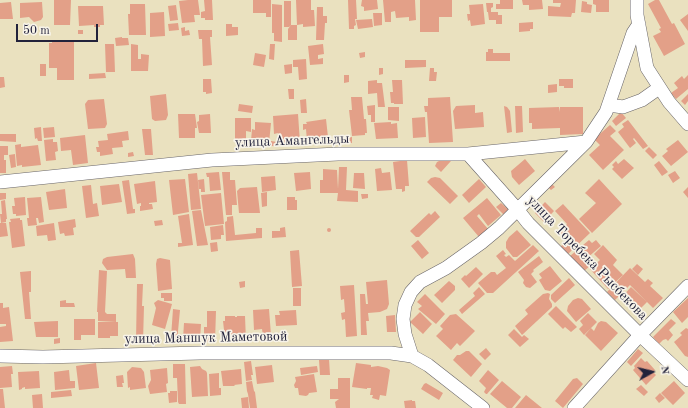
<!DOCTYPE html>
<html>
<head>
<meta charset="utf-8">
<style>
  body { margin:0 }
  #map { position:relative; width:688px; height:408px; overflow:hidden; background:#eae1bf; font-family:"Old Standard TT",serif }
  canvas { display:block }
  .north { position:absolute; left:632px; top:352px; width:40px; height:40px; -webkit-text-stroke:3px #f7f3e8; paint-order:stroke; rotate:82deg; font-size:11px; font-weight:700; line-height:16px; text-align:center; color:#22223b }
  .north::after { content:''; display:block; margin:auto; width:14px; height:18px; background:#22223b; clip-path:polygon(50% 0,100% 100%,50% 72%,0 100%) }
  .scale { position:absolute; left:16px; top:24px; width:82px; height:18px; box-sizing:border-box; border:2px solid #22223b; border-top:0; padding-left:5px; font-size:12px; line-height:14px; white-space:nowrap; color:#22223b; -webkit-text-stroke:3px #f7f3e8; paint-order:stroke }
</style>
</head>
<body>
<div id="map">
<canvas width="688" height="408"></canvas>
<div class="north">N</div>
<div class="scale">50 m</div>
</div>
<script>
const c = document.querySelector('canvas').getContext('2d');
c.lineJoin = 'round';
function paint(path, color) { c.fillStyle = color; c.fill(path, 'evenodd'); }
const poly = rows => new Path2D(rows.map(r => 'M' + r).join(''));
function trace(path, color, width, dash) { c.strokeStyle = color; c.lineWidth = width; c.lineCap = dash ? 'butt' : 'round'; c.setLineDash(dash || []); c.stroke(path); }
function drawText(font, color, halo, rows, align = 'center') {
  c.font = font + ' "Old Standard TT",serif'; c.lineWidth = 3.5; c.setLineDash([]); c.textBaseline = 'middle'; c.strokeStyle = halo; c.fillStyle = color; for (const [text, x, y, turn = 0] of rows) {
    c.save(); c.translate(x, y); c.rotate((+turn || 0) * Math.PI / 180); c.textAlign = isNaN(turn) ? turn : align; if (halo) c.strokeText(text, 0, 0); c.fillText(text, 0, 0); c.restore();
  }
}
const building = poly([
  [54,0,71,0,70,25,54,25],
  [188,0,198,0,200,15,194,15,195,22,182,23,179,1],
  [204,0,212,0,213,20,205,20,205,18,201,18,201,12,205,11],
  [253,0,271,0,271,17,266,17,266,13,253,13],
  [296,0,311,0,311,10,314,10,315,26,303,27,303,24,297,25],
  [348,0,356,0,357,19,355,19,356,25,354,26,354,29,349,29],
  [362,0,377,0,378,9,364,11,364,7,361,6],
  [383,0,415,0,416,20,409,21,409,17,396,18,395,11,391,12,391,22,385,22],
  [420,0,452,0,452,17,439,17,439,32,420,32],
  [500,0,513,0,513,9,496,9,496,4,500,4],
  [522,0,542,0,543,9,529,10,529,5,523,5],
  [553,0,576,0,575,13,572,13,571,17,548,16,548,6,560,7,561,3,553,3],
  [593,0,609,0,609,12,596,12,596,5,593,4],
  [655,0,659,0,672,24,674,23,685,44,664,56,653,36,661,32,659,29,661,28,648,4],
  [284,1,291,1,291,25,289,27,284,27],
  [582,1,587,2,587,4,592,5,591,13,581,12],
  [11,2,13,19,0,19,0,3],
  [42,2,43,17,41,20,34,22,29,17,20,18,20,3],
  [486,3,493,3,493,7,491,8,491,12,487,12],
  [130,4,145,4,146,35,129,35,128,14,130,14],
  [272,4,282,5,282,42,274,41,274,33,272,33],
  [483,4,485,24,471,26,470,20,468,21,467,14,470,14,469,5],
  [176,5,178,20,170,21,168,6],
  [78,6,103,6,104,25,100,25,100,27,94,27,94,25,79,26],
  [317,7,323,7,323,16,327,16,327,23,325,23,324,40,316,40],
  [164,12,165,36,150,37,150,13],
  [488,12,498,12,498,15,502,15,502,24,496,24,496,20,489,20],
  [373,13,382,13,382,25,374,26],
  [688,14,688,31,680,20],
  [372,19,373,27,358,29,356,20],
  [533,22,533,29,530,29,530,31,519,32,519,23],
  [178,23,179,30,169,31,168,24],
  [226,24,232,24,232,27,238,27,238,35,226,36],
  [291,25,297,25,297,40,288,40,288,29],
  [185,27,185,31,189,30,190,35,182,36,181,28],
  [78,30,83,30,83,34,78,34],
  [198,30,212,30,212,37,210,37,212,65,203,66,202,39,199,39],
  [122,37,122,38,128,38,129,45,116,46,115,38],
  [52,40,74,40,74,80,57,80,57,68,49,68,49,43,52,43],
  [105,44,114,44,115,72,106,72],
  [131,44,138,45,138,59,141,59,141,54,149,55,148,71,131,71],
  [270,44,275,44,274,60,269,59],
  [323,44,324,54,318,55,318,59,323,58,323,64,310,65,308,46],
  [488,49,493,49,493,53,510,53,510,61,486,61,486,52,488,52],
  [365,52,365,57,360,58,359,53],
  [255,53,266,55,264,67,253,65],
  [306,59,307,79,299,80,298,67,293,67,293,60],
  [405,60,426,60,426,67,405,68],
  [40,64,46,64,46,76,40,76],
  [292,64,292,73,285,74,284,65],
  [379,68,383,68,383,74,379,75],
  [430,68,434,68,434,72,437,72,436,81,429,81],
  [105,73,106,78,89,79,89,74],
  [344,75,349,75,349,82,344,83],
  [688,75,688,89,676,99,671,93,678,88,674,83,682,76,684,79],
  [0,77,4,77,5,87,0,88],
  [203,79,211,79,212,93,206,94,206,92,203,92],
  [559,79,573,79,573,88,564,88,564,86,559,86],
  [377,80,377,83,382,83,385,107,378,107,377,93,368,94,368,81],
  [392,80,402,80,403,104,394,104,394,103,391,103,390,92,393,92],
  [557,84,557,92,548,93,548,85],
  [288,89,294,89,294,99,289,99],
  [166,94,168,115,166,120,155,121,152,119,150,96],
  [688,94,688,101,685,105,681,101],
  [351,97,362,97,364,119,366,119,367,133,365,133,365,135,352,136,349,110,352,110],
  [450,97,453,142,429,143,427,112,425,112,424,106,428,106,428,98],
  [104,99,107,124,105,128,88,129,85,104,88,100],
  [306,99,307,113,301,113,300,100],
  [239,104,253,106,252,113,238,111],
  [375,105,375,122,371,122,371,115,368,115,367,106],
  [475,105,475,113,483,112,484,127,455,129,453,111,456,106],
  [504,106,507,107,510,111,512,132,507,133],
  [515,106,522,106,523,132,516,133],
  [388,107,399,107,399,121,388,120],
  [559,107,559,112,560,107,583,107,583,134,560,135,560,128,532,129,532,123,529,123,529,108],
  [621,112,626,118,616,126,612,121],
  [178,114,195,114,197,128,195,128,195,138,179,138],
  [210,114,211,133,199,133,197,122,199,121,199,115],
  [298,114,300,143,284,144,284,139,278,140,278,133,274,134,273,116],
  [425,117,426,137,413,138,412,118],
  [235,118,251,118,251,132,246,131,246,143,235,143],
  [326,119,328,137,315,139,312,142,307,141,306,129,303,130,303,124,307,124,306,122],
  [628,120,648,146,643,149,634,138,633,139,636,143,630,148,618,132,624,127,622,124],
  [255,122,271,123,269,143,251,141,252,129,255,130],
  [391,122,391,124,397,123,398,138,376,139,374,123],
  [610,125,616,131,610,136,624,150,603,170,589,155,600,145,594,139],
  [41,127,42,141,38,141,37,138,35,139,34,128],
  [54,127,55,137,44,138,43,128],
  [142,129,151,129,153,155,145,155],
  [128,131,129,140,122,141,123,147,112,148,113,154,100,156,100,152,97,152,96,147,99,147,98,141,108,140,107,134],
  [0,134,16,134,16,142,0,141],
  [85,135,88,163,73,165,71,150,61,151,60,138],
  [352,137,352,143,343,143,343,138],
  [53,139,53,142,57,142,58,151,55,152,56,160,46,161,44,140],
  [678,140,688,152,671,166,662,156,668,151,666,149],
  [271,141,277,142,277,146,271,146],
  [21,144,21,147,38,145,41,165,22,167,22,165,17,166,15,145],
  [0,146,8,146,8,155,4,155,4,160,6,160,6,173,0,173],
  [649,147,657,155,653,159,645,151],
  [133,152,134,156,128,157,128,153],
  [15,154,16,167,11,168,9,155],
  [447,157,451,161,441,172,435,166,437,162],
  [525,159,535,171,519,185,512,177,511,171],
  [624,159,634,168,622,179,612,169,614,167,612,165,616,161,618,164],
  [407,160,409,186,405,186,405,191,402,192,402,189,396,189,393,162],
  [659,161,668,172,662,176,654,165],
  [339,167,347,167,346,190,358,191,358,202,337,201,338,193,320,193,320,180,323,180,323,169,337,170,338,189],
  [381,168,382,173,390,172,392,190,377,191,375,169],
  [675,171,680,178,673,183,668,175],
  [219,172,221,190,210,191,209,177,207,177,206,173],
  [222,172,230,172,230,180,235,180,237,205,232,205,232,215,226,215],
  [310,172,311,189,296,191,294,173],
  [197,173,201,209,191,210,188,174],
  [354,173,364,173,365,189,353,188],
  [275,176,276,190,262,192,261,177],
  [435,177,440,178,458,196,450,204,427,182,431,178],
  [185,179,189,212,173,215,169,180],
  [204,179,205,192,201,192,201,189,199,189,198,180],
  [479,179,486,187,469,203,462,195],
  [599,179,622,204,592,233,579,219,596,203,585,193],
  [129,180,133,209,135,209,135,213,127,214,122,181],
  [155,181,157,202,149,203,149,204,152,204,153,209,140,211,140,206,141,206,141,203,137,204,134,184],
  [119,184,122,202,102,205,100,186],
  [552,184,555,187,551,190,548,187],
  [91,185,93,204,97,203,99,216,86,218,82,186],
  [257,187,260,213,239,213,237,191,240,188],
  [688,187,688,198,683,192],
  [65,189,67,208,49,210,46,192],
  [267,192,267,206,262,207,261,193],
  [0,193,6,193,6,199,0,200],
  [221,193,224,224,205,226,201,195],
  [361,194,368,194,368,198,362,199],
  [25,197,26,215,16,216,16,214,13,214,12,206,15,206,14,198],
  [41,197,44,222,39,223,38,218,36,218,37,225,28,226,27,218,29,218,27,198],
  [287,197,295,197,295,200,297,200,297,210,287,210],
  [487,198,501,215,488,226,479,214,477,216,488,229,479,237,463,218],
  [5,200,7,219,6,219,6,222,1,223,0,214,2,214,1,201],
  [545,202,554,211,544,222,535,213],
  [501,203,509,210,504,215,496,207],
  [563,204,590,233,567,255,560,247,566,242,558,233,567,224,555,211],
  [201,210,208,245,197,246,192,211],
  [435,211,440,217,419,237,416,237,410,231,429,213,431,215],
  [189,214,193,245,178,247,178,243,182,243,178,216],
  [233,216,235,235,256,233,256,228,262,228,262,238,226,241,225,222,227,221,227,217],
  [20,218,20,220,22,220,25,246,12,248,9,222,11,222,10,219],
  [75,219,76,227,73,228,74,235,65,236,64,233,60,234,58,222],
  [162,220,163,225,155,226,154,221],
  [0,223,6,223,8,236,0,237],
  [54,223,56,240,48,241,47,235,37,236,36,226],
  [223,225,224,235,221,235,221,239,211,240,210,227],
  [285,227,286,237,272,238,272,231,280,231,280,228],
  '327 230a2 2 0 1 1 4 0a2 2 0 1 1-4 0Z',
  [517,230,531,245,517,257,513,257,506,248,506,242,509,237],
  [418,240,429,253,422,259,411,246],
  [589,240,592,243,596,240,601,246,586,259,591,265,583,272,570,256],
  [217,242,218,251,211,252,210,243],
  [533,245,539,251,493,293,487,293,478,283,491,272,495,272,497,275,506,268,496,256,503,250,506,254,504,255,506,257,509,255,515,261],
  [603,245,617,260,613,265,623,275,608,289,590,269,600,260,594,254],
  [299,250,302,286,292,287,290,251],
  [133,254,135,259,136,278,126,278,125,269,107,270,102,263,103,259,107,257],
  [539,256,543,262,533,270,534,271,531,274,537,282,530,288,526,287,523,283,524,280,518,272],
  [160,258,170,260,172,289,158,291,156,264,157,259],
  [637,264,643,269,638,275,632,269],
  [550,266,562,281,550,291,545,290,539,280,542,278,539,274],
  [476,267,483,274,469,288,461,279,465,275,466,276],
  [630,268,645,282,648,279,653,283,650,286,663,298,653,308,630,285,615,300,607,292],
  [99,270,107,271,105,312,107,314,116,314,116,322,98,321,98,312,97,312],
  [31,271,31,292,29,292,31,319,25,319,20,272],
  [569,278,575,285,555,303,551,299,551,295],
  [387,280,389,304,387,309,380,312,368,313,369,321,366,321,367,335,361,335,360,294,365,294,366,304,368,304,366,282],
  [245,281,245,287,240,288,239,282],
  [449,281,455,286,455,290,442,303,434,295],
  [137,284,143,284,142,306,144,306,143,342,136,341],
  [354,285,357,336,346,337,345,319,342,320,341,313,345,312,344,299,341,300,340,286],
  [479,287,485,294,462,314,459,310,475,296,473,293],
  [631,287,647,302,637,312,621,298],
  [293,288,301,288,301,306,293,306],
  [161,293,172,293,172,301,164,301,164,298,161,298],
  [548,293,550,294,549,299,552,304,552,307,522,335,515,326,528,314,525,310,543,294],
  [425,294,445,314,436,324,418,309,422,306,417,302],
  [578,298,582,299,591,309,576,322,567,311,568,306,573,300],
  [688,298,688,317,682,323,673,312],
  [66,300,66,303,74,303,75,307,60,307,60,301],
  [158,300,172,304,165,329,152,325,156,308,154,303],
  [0,303,3,303,3,308,9,307,13,341,0,342,0,327,6,326,6,324,0,324],
  [556,306,577,327,571,332,565,327,563,329,548,314],
  [173,309,180,310,177,342,168,342,168,337,171,337],
  [269,309,271,335,263,336,262,329,254,330,253,310],
  [296,310,297,325,276,326,275,315,280,315,279,311],
  [207,311,216,311,215,342,204,342,204,327,207,327],
  [420,312,432,324,423,334,410,322],
  [588,313,597,322,584,335,579,329,583,325,580,321],
  [456,314,475,331,460,346,457,343,451,350,436,336,443,329,440,326,450,315],
  [395,315,396,332,387,332,386,316],
  [225,316,235,316,235,317,237,317,237,316,245,316,246,341,236,342,236,338,225,339,223,321,225,321],
  [74,319,95,319,95,335,81,335,81,340,74,340],
  [671,319,676,323,669,330,673,335,668,341,666,339,663,340,659,344,653,337],
  [58,321,58,337,36,337,34,322],
  [601,321,606,322,618,333,601,351,585,335,591,328,594,331,598,323],
  [98,322,118,322,118,336,110,336,110,338,98,338],
  [184,323,201,324,200,340,183,339],
  [686,328,688,329,688,357,685,356,674,342,682,335,680,333],
  [514,329,522,337,524,335,529,339,520,347,508,335],
  [60,338,60,343,54,344,54,339],
  [486,348,491,354,485,360,479,354],
  [638,349,643,353,631,366,627,362],
  [466,351,469,351,482,364,471,377,453,360,457,355,460,355],
  [641,358,645,362,647,361,655,370,653,372,656,375,646,385,633,370,635,368,634,366],
  [329,359,330,375,320,375,319,360],
  [251,361,253,375,251,375,252,380,246,381,244,362],
  [96,363,99,388,79,390,76,366],
  [356,363,371,365,371,367,378,366,387,368,390,370,386,396,380,395,379,400,372,398,373,395,370,395,371,388,367,388,367,389,352,387],
  [173,364,185,364,186,404,179,404,178,402,177,378,173,378],
  [272,365,274,382,257,384,255,367],
  [12,366,13,374,11,374,12,387,0,388,0,367],
  [200,366,202,369,206,371,207,373,208,396,192,397,190,367],
  [317,366,318,372,301,375,300,368],
  [132,367,141,368,144,372,146,388,130,390,130,387,128,388,127,372],
  [167,368,168,383,166,384,167,392,150,394,148,386,151,380,150,370],
  [241,369,242,384,234,385,235,386,223,386,221,371],
  [69,370,70,381,75,381,75,388,55,390,54,372],
  [488,370,499,380,487,394,486,394,484,392,486,388,479,381],
  [39,371,40,388,25,389,25,387,22,388,22,389,19,390,18,372],
  [219,373,219,388,221,388,221,395,210,396,209,374],
  [314,374,317,392,309,393,308,395,306,396,299,395,298,388,295,388,294,385,296,381,295,377],
  [123,375,124,383,122,383,123,387,117,387,116,376],
  [338,378,350,378,350,408,336,408,335,402,339,399,330,399,330,389,338,389],
  [577,378,583,384,563,408,555,401,573,379],
  [252,381,254,391,255,392,257,408,250,408,248,394,247,391,246,382],
  [502,381,521,397,512,408,507,408,490,394],
  [674,381,685,393,673,405,661,393],
  [426,383,443,393,439,400,421,389,424,384],
  [641,385,648,392,644,396,636,389],
  [0,389,3,389,5,408,0,408],
  [71,390,72,396,51,398,51,392],
  [170,391,177,391,177,402,169,403,168,393,170,393],
  [660,393,665,398,659,403,655,398],
  [42,394,43,408,33,408,32,395],
  [526,395,542,408,515,408],
  [248,397,249,408,242,408,241,398],
  [412,400,412,401,415,401,416,408,405,408,404,401]
]);
const minor = poly([
  [637,0,637,15,647,68,669,102,688,124],
  [609,105,623,107,642,100,659,88],
  [468,154,517,209,528,223,640,335,688,380],
  [0,182,212,160,338,154,468,154,586,142],
  [0,356,43,357,200,353,391,353,412,356,428,365,483,408],
  [412,356,405,334,403,319,405,305,411,292,420,282,446,268,481,243,499,228,586,142,606,112,633,33,639,24],
  [574,408,640,335,688,286]
]);
const streetNames = [
  ["улица Амангельды",292,141,-2],
  ["улица Торебека Рысбекова",587,258,46],
  ["улица Маншук Маметовой",206,338,-1]
];
paint(building, '#e3a088');
trace(minor, '#686569', 14);
trace(minor, '#fff', 13);
drawText('14px', '#22223b', '#f7f3e8', streetNames);
</script>
</body>
</html>
